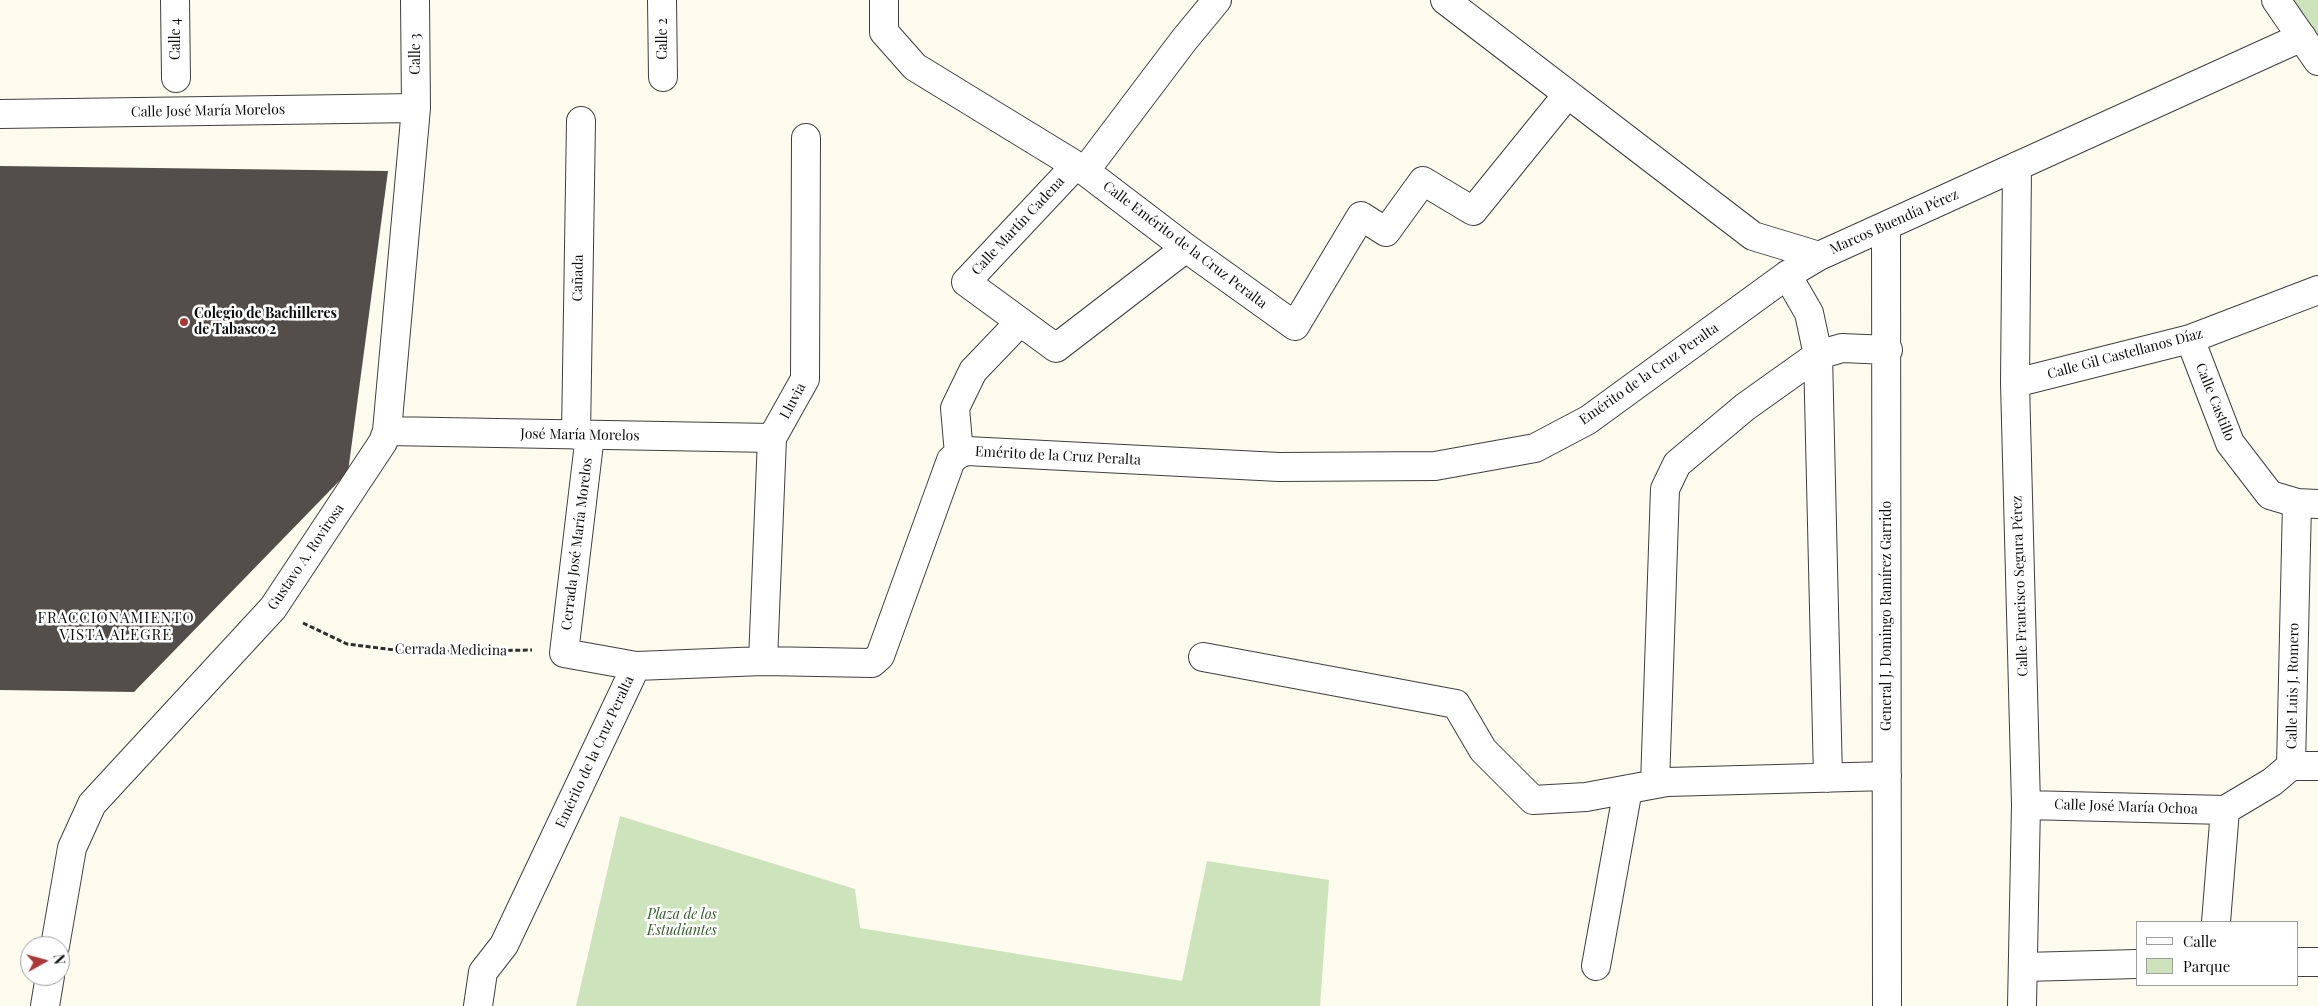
<!DOCTYPE html>
<html>
<head>
<meta charset="utf-8">
<style>
  body { margin:0 }
  #map { position:relative; width:2318px; height:1006px; overflow:hidden; background:#fdfbed; font-family:"Playfair Display",serif }
  canvas { display:block }
  .legend { position:absolute; left:2136px; top:921px; width:162px; height:65px; box-sizing:border-box; background:#fff; border:1px solid #9e9e9e; margin:0; padding:6px 9px; list-style:none; font-size:15px; color:#0c0c0c }
  .legend li { display:flex; align-items:center; gap:10px; height:25px }
  .legend b { width:25px; border:1px solid #9e9e9e }
  .north { position:absolute; left:20px; top:936px; width:50px; height:50px; box-sizing:border-box; background:#fff; border:1px solid #9e9e9e; border-radius:50%; rotate:83deg; font-size:14px; font-weight:700; line-height:20px; text-align:center; color:#0c0c0c }
  .north::after { content:''; display:block; margin:auto; width:18px; height:22px; background:#ac3734; clip-path:polygon(50% 0,100% 100%,50% 72%,0 100%) }
</style>
</head>
<body>
<div id="map">
<canvas width="2318" height="1006"></canvas>
<ul class="legend">
<li><b style="height:6px;background:#fff"></b>Calle</li>
<li><b style="height:14px;background:#cde3bb"></b>Parque</li>
</ul>
<div class="north">N</div>
</div>
<script>
const c = document.querySelector('canvas').getContext('2d');
c.lineJoin = 'round';
function paint(path, color) { c.fillStyle = color; c.fill(path, 'evenodd'); }
const poly = rows => new Path2D(rows.map(r => 'M' + r).join(''));
function trace(path, color, width, dash) { c.strokeStyle = color; c.lineWidth = width; c.lineCap = dash ? 'butt' : 'round'; c.setLineDash(dash || []); c.stroke(path); }
function drawText(font, color, halo, rows, align = 'center') {
  c.font = font + ' "Playfair Display",serif'; c.lineWidth = 5; c.setLineDash([]); c.textBaseline = 'middle'; c.strokeStyle = halo; c.fillStyle = color; for (const [text, x, y, turn = 0] of rows) {
    c.save(); c.translate(x, y); c.rotate((+turn || 0) * Math.PI / 180); c.textAlign = isNaN(turn) ? turn : align; if (halo) c.strokeText(text, 0, 0); c.fillText(text, 0, 0); c.restore();
  }
}
const green = poly([
  [2276,0,2318,0,2318,61],
  [620,816,855,889,860,928,1182,981,1207,861,1329,880,1320,1006,576,1006]
]);
const building = poly([
  [0,166,388,171,348,472,134,692,0,690]
]);
const path = poly([
  [303,623,347,644,411,652,532,650]
]);
const minor = poly([
  [175,0,176,78],
  [662,0,663,77],
  [884,0,884,32,915,67,1085,171,1186,248,1295,326,1361,216,1386,232,1423,181,1473,211,1567,95],
  [1445,0,1753,236,1819,256,2302,37],
  [2276,0,2318,61],
  [0,114,416,108],
  [1075,166,966,282,1056,348,1186,248],
  [2017,166,2015,383,2026,805,2022,1006],
  [1085,171,1184,40,1217,0],
  [1886,226,1887,1006],
  [1787,275,1809,313,1818,355,1828,778],
  [2190,339,2230,443,2270,495,2297,503,2318,504],
  [2015,383,2190,339,2318,290],
  [387,431,772,438],
  [576,435,581,121],
  [590,435,564,653,636,666],
  [959,454,955,408,973,371,1019,323],
  [1203,657,1456,704,1483,750,1533,800,1586,797,1667,782,1887,776],
  [763,661,772,438,805,379,806,138],
  [2291,766,2318,766],
  [1655,784,1665,489,1677,464,1745,407,1818,355,1842,348,1888,350],
  [2026,805,2225,810],
  [2216,922,2225,810,2272,782,2291,766,2297,503],
  [55,946,72,848,92,804,273,608,383,442,387,431,416,108,415,0],
  [2297,962,2318,962],
  [1596,966,1628,789],
  [2024,967,2137,964],
  [45,1006,50,976],
  [478,1006,483,972,504,945,636,666,763,661,872,663,880,656,951,460,959,454,967,451,1279,467,1435,466,1535,448,1588,420,1787,275,1819,256]
]);
const markers = [
  [184,322,5,"#ac3734"]
];
const streetNames = [
  ["Calle 4",176,39,-90],
  ["Calle 2",663,39,-90],
  ["Calle 3",416,54,-90],
  ["Calle José María Morelos",208,111,-1],
  ["Marcos Buendía Pérez",1894,222,-24],
  ["Calle Martín Cadena",1018,226,-47],
  ["Calle Emérito de la Cruz Peralta",1185,245,37],
  ["Cañada",578,278,-89],
  ["Calle Gil Castellanos Díaz",2125,354,-15],
  ["Emérito de la Cruz Peralta",1649,374,-35],
  ["Lluvia",793,401,-62],
  ["Calle Castillo",2215,402,68],
  ["José María Morelos",580,435,1],
  ["Emérito de la Cruz Peralta",1058,456,3],
  ["Cerrada José María Morelos",577,544,-83],
  ["Gustavo A. Rovirosa",306,557,-56],
  ["Calle Francisco Segura Pérez",2020,586,-92],
  ["General J. Domingo Ramírez Garrido",1887,616,-90],
  ["Cerrada Medicina",451,650,1],
  ["Calle Luis J. Romero",2293,686,-89],
  ["Emérito de la Cruz Peralta",595,752,-65],
  ["Calle José María Ochoa",2126,807,2]
];
const poiNames = [
  ["Colegio de Bachilleres",194,314],
  ["de Tabasco 2",194,330]
];
const parkNames = [
  ["Plaza de los",682,915],
  ["Estudiantes",682,931]
];
const neighbourhoodNames = [
  ["FRACCIONAMIENTO",116,618],
  ["VISTA ALEGRE",116,635]
];
paint(green, '#cde3bb');
paint(building, '#544e4a');
trace(minor, '#3f3f3f', 30);
trace(path, '#2e2e2e', 3, [5, 2.5]);
trace(minor, '#fff', 28);
for (const [x, y, r, color] of markers) { const dot = new Path2D(); dot.arc(x, y, r, 0, 2 * Math.PI); c.fillStyle = color; c.fill(dot); trace(dot, '#fff', 2); }
drawText('14px', '#0c0c0c', '#fff', streetNames);
drawText('bold 14px', '#0c0c0c', '#fff', poiNames, 'left');
drawText('italic 14px', '#2c5c24', '#fff', parkNames);
c.letterSpacing = '1px';
drawText('15px', '#0c0c0c', '#fff', neighbourhoodNames);
c.letterSpacing = '0px';
</script>
</body>
</html>
